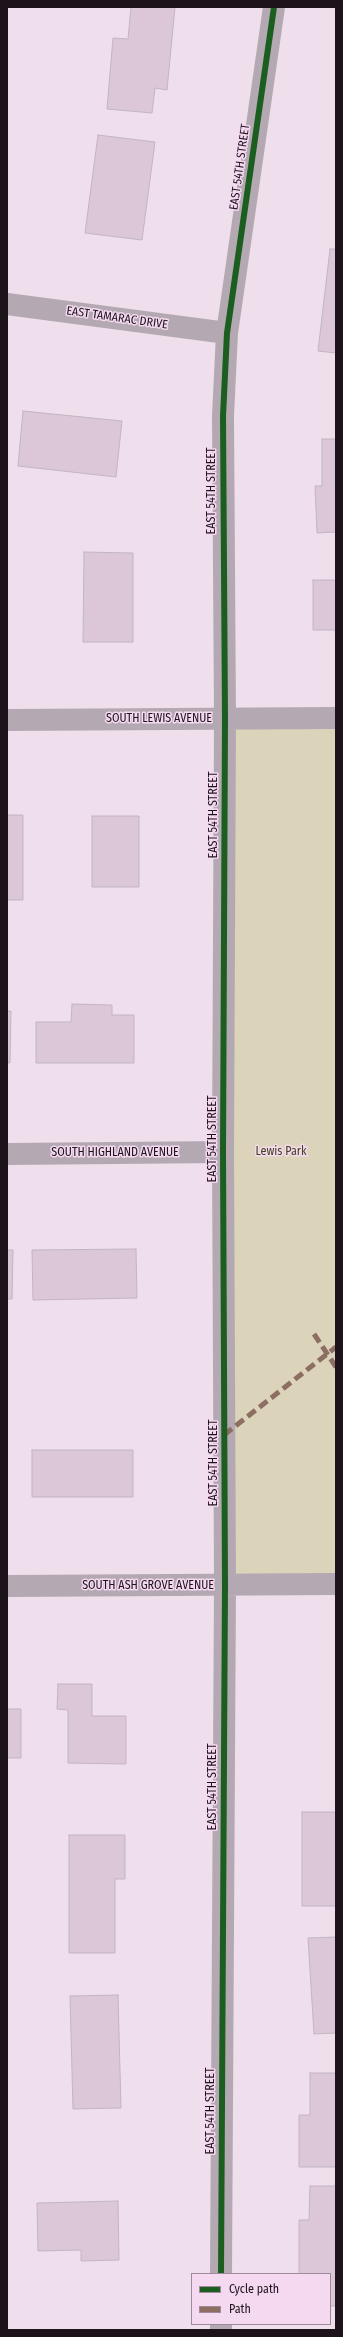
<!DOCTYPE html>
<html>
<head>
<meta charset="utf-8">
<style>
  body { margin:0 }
  #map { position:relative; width:343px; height:2337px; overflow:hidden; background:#efdfed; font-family:"Fira Sans Condensed",sans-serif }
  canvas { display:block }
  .frame { position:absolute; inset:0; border:8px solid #1c131b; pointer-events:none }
  .legend { position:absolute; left:191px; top:2273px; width:140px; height:52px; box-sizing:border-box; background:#f5d9f1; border:1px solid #9e8a9b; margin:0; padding:5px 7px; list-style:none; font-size:12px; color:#1c131b }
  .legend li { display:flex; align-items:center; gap:8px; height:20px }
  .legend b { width:20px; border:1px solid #9e8a9b }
</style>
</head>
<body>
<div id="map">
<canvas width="343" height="2337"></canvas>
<div class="frame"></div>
<ul class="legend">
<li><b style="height:5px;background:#1b5e20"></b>Cycle path</li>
<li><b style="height:5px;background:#8d6e63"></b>Path</li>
</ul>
</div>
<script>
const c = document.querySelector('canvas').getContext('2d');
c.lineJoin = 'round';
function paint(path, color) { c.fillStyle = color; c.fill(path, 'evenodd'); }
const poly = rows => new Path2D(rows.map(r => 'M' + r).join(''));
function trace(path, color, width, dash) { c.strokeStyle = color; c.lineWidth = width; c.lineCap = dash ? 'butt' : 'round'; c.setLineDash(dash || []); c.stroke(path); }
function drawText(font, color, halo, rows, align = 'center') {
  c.font = font + ' "Fira Sans Condensed",sans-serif'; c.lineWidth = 3; c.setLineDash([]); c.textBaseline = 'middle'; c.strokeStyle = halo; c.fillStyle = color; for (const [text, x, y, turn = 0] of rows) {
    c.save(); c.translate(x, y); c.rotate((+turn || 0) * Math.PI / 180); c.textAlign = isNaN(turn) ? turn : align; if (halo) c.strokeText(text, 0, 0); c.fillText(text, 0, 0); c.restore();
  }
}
const green = poly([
  [336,718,336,1584,225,1585,225,719]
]);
const building = poly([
  [131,7,175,7,167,90,155,88,152,113,107,109,113,38,128,39,131,7],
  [98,135,155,142,142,240,85,233,98,135],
  [330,249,336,249,336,353,318,351,330,249],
  [23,411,122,421,116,477,18,466,23,411],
  [322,439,336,439,336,532,317,533,315,486,322,486,322,439],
  [84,552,133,553,133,642,83,642,84,552],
  [313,580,336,580,336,630,313,630,313,580],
  [7,815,23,815,23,900,7,900,7,815],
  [92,816,139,816,139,887,92,887,92,816],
  [72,1004,112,1005,112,1015,134,1015,134,1063,36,1063,36,1022,71,1022,72,1004],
  [7,1011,11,1011,10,1063,7,1063,7,1011],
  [136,1249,137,1298,33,1300,32,1250,136,1249],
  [7,1250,13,1250,12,1299,7,1299,7,1250],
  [32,1450,133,1450,133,1497,32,1497,32,1450],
  [58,1684,92,1684,92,1716,126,1716,126,1764,68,1763,68,1710,57,1709,58,1684],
  [7,1709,21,1709,21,1758,7,1758,7,1709],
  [302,1812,336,1812,336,1906,302,1906,302,1812],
  [69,1835,125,1835,125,1879,115,1879,115,1953,69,1953,69,1835],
  [336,1937,336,2033,314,2034,308,1938,336,1937],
  [118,1995,121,2108,73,2109,70,1996,118,1995],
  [310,2073,336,2073,336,2167,299,2167,299,2115,310,2115,310,2073],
  [310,2186,336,2186,336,2306,330,2306,330,2274,299,2274,299,2220,309,2220,310,2186],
  [118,2201,119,2260,81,2261,81,2250,38,2251,37,2203,118,2201]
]);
const minor = poly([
  [7,304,227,333],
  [7,720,336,718],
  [7,1154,223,1152],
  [7,1586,336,1584],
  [221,2274,225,1585,223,1152,225,719,223,416,227,333,274,7],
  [221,2330,221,2324]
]);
const quiet = poly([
  [314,1334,336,1367],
  [224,1435,336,1347]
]);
const cycleway = poly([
  [221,2274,225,1585,223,1152,225,719,223,416,227,333,274,7]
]);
const streetNames = [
  ["EAST 54TH STREET",240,167,-82],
  ["EAST TAMARAC DRIVE",117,318,8],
  ["EAST 54TH STREET",212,491,-90],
  ["SOUTH LEWIS AVENUE",159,719],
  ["EAST 54TH STREET",214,815,-90],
  ["EAST 54TH STREET",213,1139,-90],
  ["SOUTH HIGHLAND AVENUE",115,1153],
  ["EAST 54TH STREET",214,1463,-90],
  ["SOUTH ASH GROVE AVENUE",148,1586],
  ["EAST 54TH STREET",213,1787,-90],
  ["EAST 54TH STREET",211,2111,-90]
];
const parkNames = [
  ["Lewis Park",281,1152]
];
paint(green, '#dbd4ba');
paint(building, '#dbc7d8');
trace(building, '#c1b5bf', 1);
trace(minor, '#b4a9b2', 22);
trace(quiet, '#8d6e63', 5, [10, 5]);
trace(cycleway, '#1b5e20', 6);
drawText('12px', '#1c131b', '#f5d9f1', streetNames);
drawText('12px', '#42411b', '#f5d9f1', parkNames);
</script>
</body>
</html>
